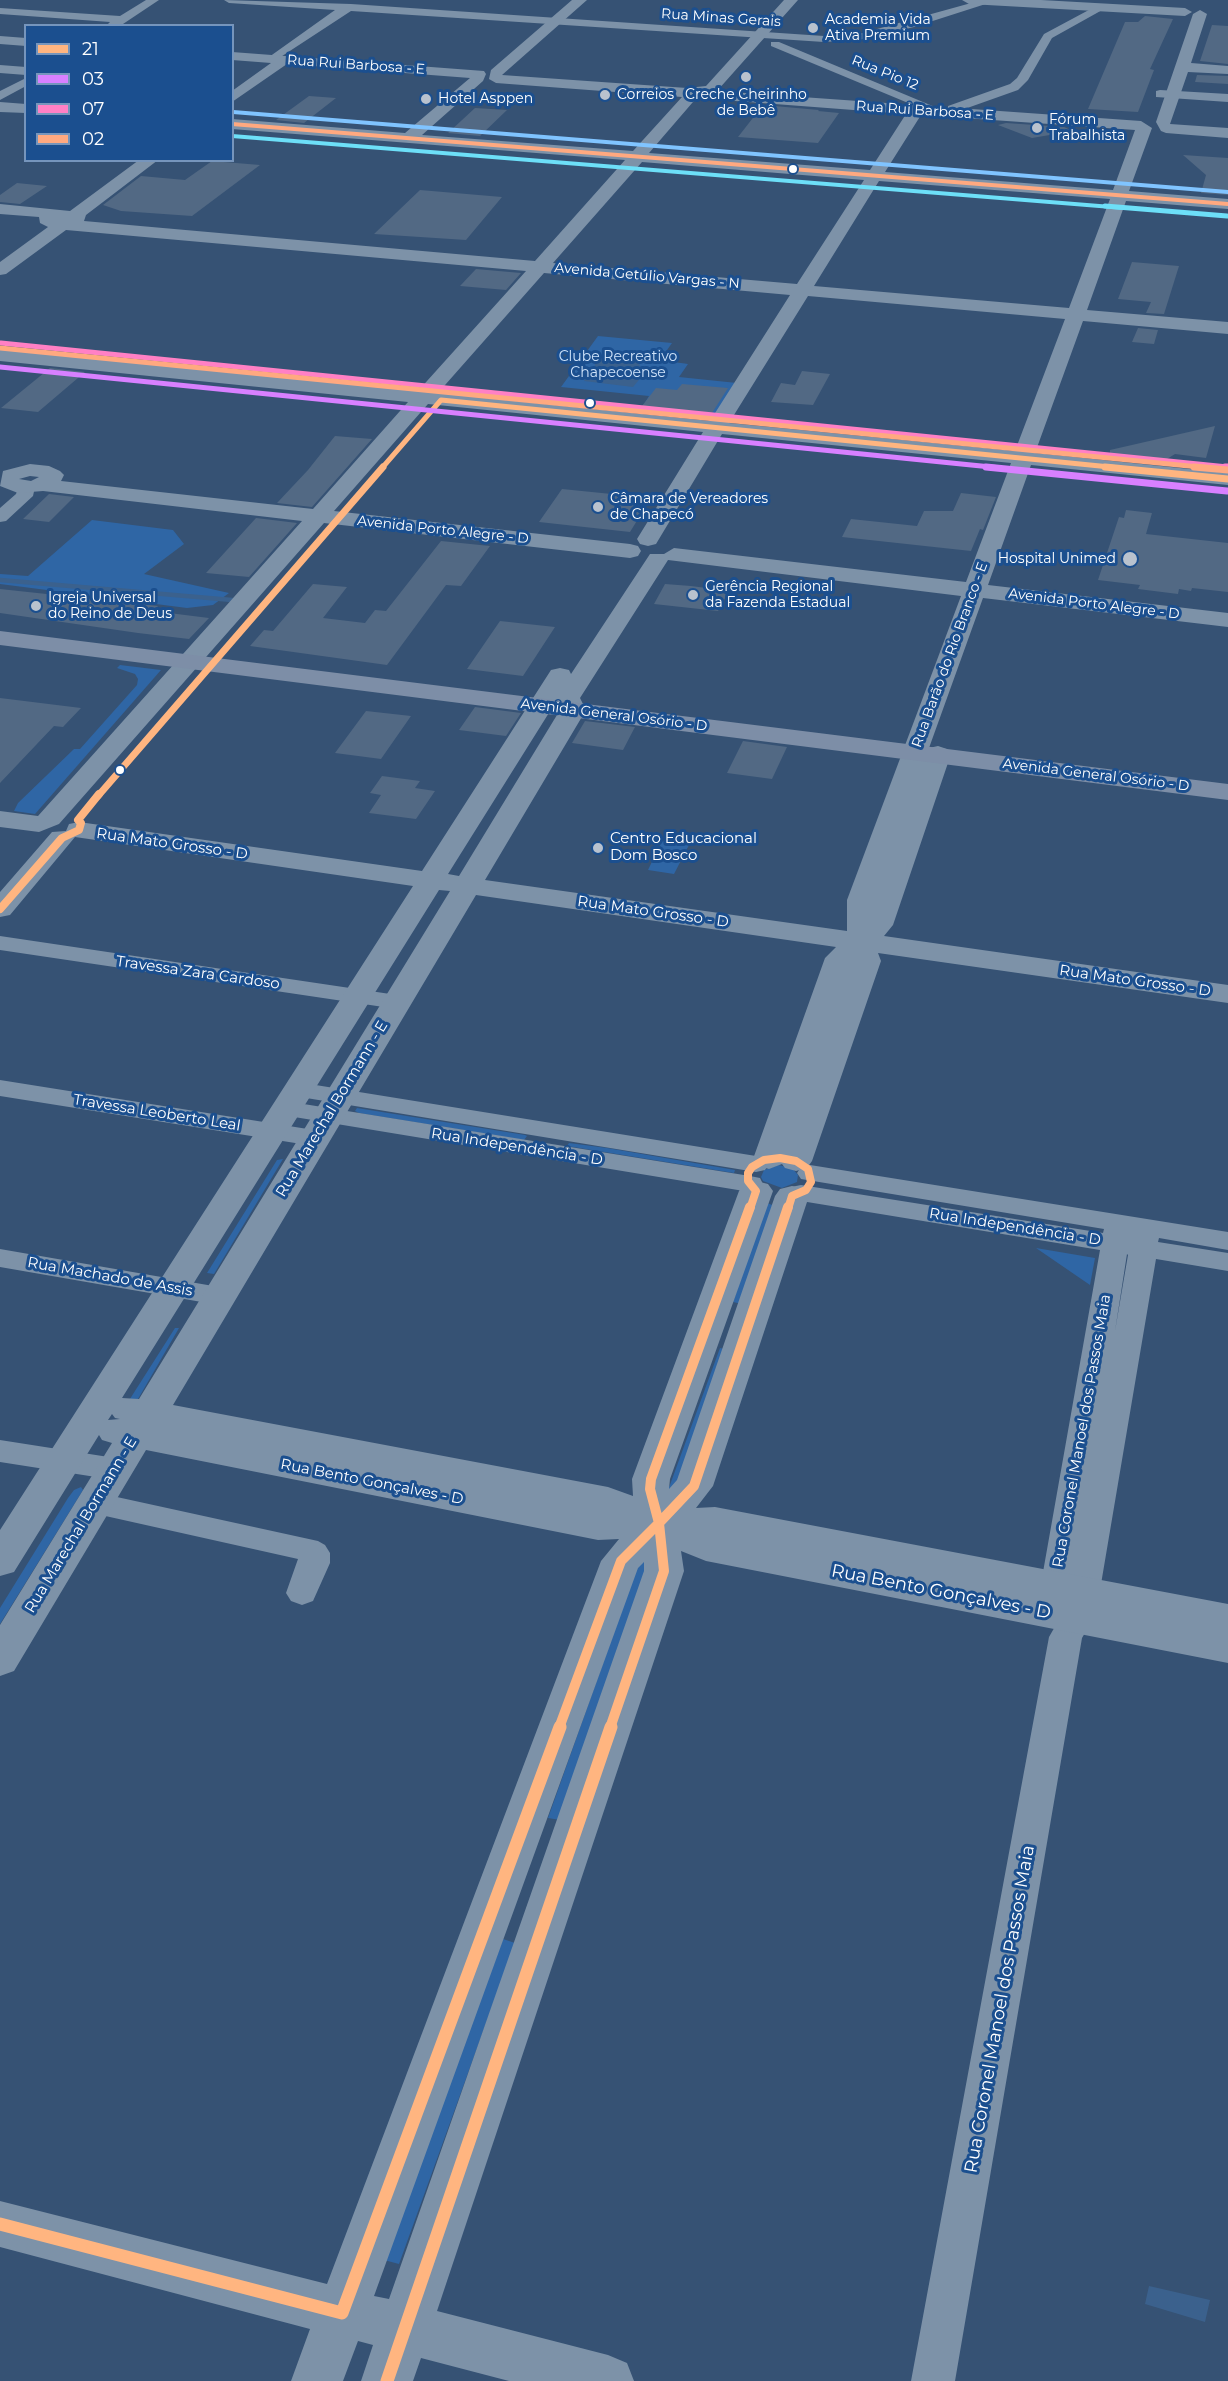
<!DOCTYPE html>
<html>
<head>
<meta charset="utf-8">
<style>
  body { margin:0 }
  #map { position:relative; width:1228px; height:2381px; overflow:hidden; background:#365274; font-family:Montserrat,sans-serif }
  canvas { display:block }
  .legend { position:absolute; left:24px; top:24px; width:210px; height:138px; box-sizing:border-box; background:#1b4f8f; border:2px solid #7695bc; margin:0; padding:8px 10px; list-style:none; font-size:18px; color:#fff }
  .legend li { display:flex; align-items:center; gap:12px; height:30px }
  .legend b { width:30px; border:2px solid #7695bc }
</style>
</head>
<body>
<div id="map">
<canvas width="1228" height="2381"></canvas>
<ul class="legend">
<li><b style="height:8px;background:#ffb580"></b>21</li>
<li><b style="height:8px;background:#d880ff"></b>03</li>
<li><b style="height:8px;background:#ff80c5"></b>07</li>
<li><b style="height:8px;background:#ffa980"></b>02</li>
</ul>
</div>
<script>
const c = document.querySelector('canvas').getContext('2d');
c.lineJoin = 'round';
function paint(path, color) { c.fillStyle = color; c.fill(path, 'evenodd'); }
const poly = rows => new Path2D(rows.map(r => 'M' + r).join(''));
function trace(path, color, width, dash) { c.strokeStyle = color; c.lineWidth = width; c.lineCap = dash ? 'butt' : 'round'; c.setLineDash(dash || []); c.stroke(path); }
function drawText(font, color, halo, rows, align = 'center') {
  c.font = font + ' Montserrat,sans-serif'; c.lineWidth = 6; c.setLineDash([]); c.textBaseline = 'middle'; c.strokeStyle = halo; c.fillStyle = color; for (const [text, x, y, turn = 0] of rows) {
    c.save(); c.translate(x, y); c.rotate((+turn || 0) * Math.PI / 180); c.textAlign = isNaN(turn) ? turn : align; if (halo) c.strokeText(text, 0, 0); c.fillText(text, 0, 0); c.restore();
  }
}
const green = poly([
  [598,336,672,343,660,360,688,364,679,377,737,383,717,414,643,406,649,396,561,387],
  [92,520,173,530,184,544,144,574,229,593,213,605,187,608,0,584,0,574,28,576],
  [120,665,161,670,35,814,14,811,18,803,74,749,80,749,137,685,138,679,135,674,117,668],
  [662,841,689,845,674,874,648,870],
  [357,1108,525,1135,527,1136,524,1140,359,1113,355,1111],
  [569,1143,607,1148,735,1170,734,1173,567,1146],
  [283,1159,214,1274,207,1273,277,1160],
  [779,1165,793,1169,798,1175,797,1182,782,1188,763,1181,761,1177,764,1170],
  [767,1203,775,1206,742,1304,733,1302],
  [1036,1248,1095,1258,1090,1285],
  [175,1328,179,1328,138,1399,128,1402],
  [720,1348,728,1350,673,1494,667,1493],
  [81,1487,83,1490,0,1624,0,1608,68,1498,74,1490],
  [640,1559,652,1561,560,1820,548,1818],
  [503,1939,515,1943,399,2264,384,2260]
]);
const water = poly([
  [601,358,613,357,627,362,639,362,640,368,632,369,627,366,621,368,643,375,633,387,584,381,595,366,594,361],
  [1149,2286,1210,2300,1205,2322,1145,2304]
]);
const stream = poly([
  [0,580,232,600]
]);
const building = poly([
  [1145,16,1173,19,1150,69,1154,70,1138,112,1088,109,1125,22,1138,22],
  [1212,25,1228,26,1228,64,1200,61],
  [1197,75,1228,76,1228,84,1195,82],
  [309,96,336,98,304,123,276,120],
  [763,105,819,110,818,111,839,113,818,143,738,137],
  [475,108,507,110,480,136,448,133],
  [1006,123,1064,127,1073,131,1032,138,998,125],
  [1183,155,1228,158,1228,195,1201,193,1206,175],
  [212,161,260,165,192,216,121,211,103,205,141,176,185,180],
  [17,183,47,186,20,204,0,202,0,195],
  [420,190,502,197,466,240,374,234],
  [1132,262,1179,266,1164,314,1146,313,1151,302,1118,299],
  [476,269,521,273,506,290,460,286],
  [1138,328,1158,330,1154,344,1132,342],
  [50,368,85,372,38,412,1,408],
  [802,371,830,374,813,405,771,402,781,383,795,385],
  [682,384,728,388,712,413,642,406,656,388,677,390],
  [1215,426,1206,458,1175,454,1167,459,1110,454,1110,450],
  [335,436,372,439,312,507,277,503,308,470],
  [562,489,651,498,630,532,539,522],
  [961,493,996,497,983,530,980,529,971,551,842,537,851,519,917,526,924,511,953,511],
  [49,494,74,497,49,522,23,519],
  [1126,510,1152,513,1146,534,1228,543,1228,592,1192,588,1191,591,1179,589,1178,594,1138,589,1140,585,1098,580,1119,517,1124,518],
  [256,518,297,523,249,577,206,573],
  [441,541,490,546,461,586,446,585,387,665,250,646,264,630,273,631,313,584,347,587,323,618,365,623,375,610,386,611],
  [665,584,691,586,729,591,718,611,654,604],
  [0,589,158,606,153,611,209,618,189,639,138,633,0,613],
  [500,621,555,627,523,676,467,669],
  [0,698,81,708,63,727,54,726,0,783],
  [475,707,521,713,506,736,459,730],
  [366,711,411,716,381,759,335,753],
  [585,721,635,727,623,750,572,743],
  [743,741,787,747,772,779,727,773],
  [382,776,420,781,415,788,435,791,416,819,369,813,381,795,370,793]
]);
const minor = poly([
  [146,0,159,0,120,26,106,26,110,22,0,14,0,8,120,16,146,0],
  [224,0,351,4,824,36,859,34,982,0,995,1,914,27,859,40,824,42,351,11,273,62,269,61,269,57,335,10,229,3,224,0],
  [1100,4,1105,7,1104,9,1052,38,1028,80,1018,90,956,112,948,112,948,106,1010,84,1017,78,1044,34,1100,4],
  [771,42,779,42,935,107,925,110,771,46,771,42],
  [0,65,26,67,26,75,0,73,0,65],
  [26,78,26,86,0,100,0,91,26,78],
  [1160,90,1228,94,1228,102,1156,97,1156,91,1160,90],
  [26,482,35,487,33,496,6,521,0,522,0,508,16,494,20,483,26,482],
  [0,936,397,995,406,997,409,1002,406,1007,397,1009,0,950,0,936],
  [0,1080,314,1130,323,1132,327,1138,323,1144,314,1146,0,1096,0,1080],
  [297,1082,756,1156,765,1158,769,1164,765,1170,756,1172,288,1095,284,1090,288,1085,297,1082],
  [285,1101,750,1176,760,1178,763,1184,760,1190,750,1192,276,1114,272,1109,276,1104,285,1101],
  [810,1165,1228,1232,1228,1250,1159,1238,1158,1242,1228,1253,1228,1271,1156,1259,1100,1590,1093,1619,1082,1638,955,2381,911,2381,1049,1637,1061,1616,1053,1618,1041,1615,1037,1606,1100,1250,801,1201,791,1199,787,1193,791,1187,801,1185,1103,1233,1104,1229,801,1179,797,1173,801,1167,810,1165],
  [1127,1254,1128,1255,1115,1331,1127,1254],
  [0,1249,219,1287,229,1289,233,1296,229,1303,219,1305,0,1267,0,1249],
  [0,1440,115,1458,126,1461,130,1469,126,1477,115,1480,0,1462,0,1440],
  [94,1492,318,1541,325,1545,330,1553,330,1563,313,1601,302,1605,291,1601,286,1593,298,1559,83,1511,78,1503,83,1495,94,1492]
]);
const tertiary = poly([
  [572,0,587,0,502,75,687,88,706,86,784,0,798,0,717,91,1141,121,1152,128,1129,191,1228,199,1228,209,1126,201,1087,310,1228,322,1228,334,1083,321,1035,453,1228,473,1228,485,1031,465,988,585,1228,613,1228,627,983,598,929,748,938,746,947,749,951,754,893,925,884,936,1228,985,1228,1003,878,953,881,961,812,1161,807,1168,796,1171,785,1168,782,1164,769,1169,758,1166,753,1159,825,958,836,947,476,895,173,1405,608,1487,633,1496,632,1479,739,1191,744,1184,756,1181,768,1184,773,1191,670,1479,669,1489,677,1480,775,1196,780,1189,792,1186,804,1189,809,1196,713,1486,696,1508,715,1507,1228,1604,1228,1663,706,1561,681,1551,684,1571,437,2311,608,2355,627,2363,634,2381,509,2381,421,2358,413,2381,361,2381,373,2345,358,2341,343,2381,291,2381,310,2329,0,2247,0,2201,327,2284,601,1561,619,1539,598,1540,146,1450,14,1671,0,1676,0,1625,112,1443,102,1440,99,1435,14,1572,0,1576,0,1530,413,886,75,837,10,915,0,917,0,892,52,832,66,831,69,824,79,822,422,871,551,670,560,668,569,670,571,674,650,554,664,554,674,548,966,582,1011,463,722,434,656,544,648,546,640,544,637,539,703,432,428,404,334,511,630,544,638,546,641,551,638,556,630,558,324,523,59,824,39,832,0,827,0,811,38,816,302,521,43,491,18,493,0,486,3,471,30,464,49,466,60,471,64,475,61,481,313,509,408,402,0,361,0,349,418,391,526,271,66,230,6,274,0,275,0,262,48,227,40,223,39,217,0,214,0,204,70,211,139,160,158,160,86,215,84,221,535,261,625,160,232,129,232,119,405,133,470,78,287,64,232,102,232,91,271,63,232,60,232,52,484,71,486,74,483,81,422,135,633,151,682,97,496,83,489,79,491,70,572,0],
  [699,95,709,99,906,114,870,170,649,153,699,95],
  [921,115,1135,130,1113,190,885,172,921,115],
  [642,162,864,180,797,284,553,263,642,162],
  [879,181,1110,199,1069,308,814,286,879,181],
  [544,273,790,295,710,421,438,393,544,273],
  [808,296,1065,319,1015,451,729,423,808,296],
  [30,476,39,477,31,481,19,479,30,476],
  [668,560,961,596,847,900,847,931,485,880,586,710,580,698,668,560],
  [557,700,560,710,459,876,448,874,557,700],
  [439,890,450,891,139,1399,122,1398,439,890],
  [112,1414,115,1418,120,1419,108,1420,112,1414],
  [644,1562,644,1571,389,2299,374,2296,638,1568,644,1562],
  [962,0,1041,0,1185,8,1192,12,1185,16,969,4,962,0],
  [1200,10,1207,14,1191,63,1228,66,1228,74,1188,72,1170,124,1228,128,1228,138,1166,133,1161,131,1156,122,1193,14,1200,10],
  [0,36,26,38,26,46,0,44,0,36],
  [0,102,26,104,26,113,0,112,0,102]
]);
const primary = poly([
  [0,631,1228,784,1228,800,0,645,0,631]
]);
const bus1Far4 = poly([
  [382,468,441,400,1120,468]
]);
const bus1Far3 = poly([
  [1105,467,1228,479],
  [98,796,383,467]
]);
const bus1Far2 = poly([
  [0,909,62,838,79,830,81,823,78,820,99,794],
  [750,1209,756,1191,748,1181,748,1173,752,1167,764,1160,780,1158,796,1161,808,1169,811,1182,806,1190,792,1196,788,1209]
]);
const bus1Far1 = poly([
  [750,1207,651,1479,650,1489,659,1523,694,1486,788,1207],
  [559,1728,621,1561,659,1523],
  [610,1728,664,1571,659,1523]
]);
const bus1 = poly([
  [0,2224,342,2313,560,1727],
  [387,2381,611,1727]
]);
const bus2Far1 = poly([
  [0,367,1001,468]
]);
const bus2 = poly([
  [986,467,1227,491]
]);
const bus3Far1 = poly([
  [1,343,1228,467]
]);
const bus3 = poly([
  [1225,467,1228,467]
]);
const bus4Far2 = poly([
  [232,124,1228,204]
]);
const bus4Far1 = poly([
  [0,348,1209,468]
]);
const bus4 = poly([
  [1194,467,1228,470]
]);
const bus5Far1 = poly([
  [232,136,1124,208]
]);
const bus5 = poly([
  [1105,206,1227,216]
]);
const bus6 = poly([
  [233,112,1228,192]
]);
const markers = [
  [813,28,6,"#b9c2ce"],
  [746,77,6,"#b9c2ce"],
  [605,95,6,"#b9c2ce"],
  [426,99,6,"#b9c2ce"],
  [1037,128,6,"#b9c2ce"],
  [793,169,5,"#fff"],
  [590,403,5,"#fff"],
  [598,507,6,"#b9c2ce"],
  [1130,559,8,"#b9c2ce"],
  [693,595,6,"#b9c2ce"],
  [36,606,6,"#b9c2ce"],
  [120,770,5,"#fff"],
  [598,848,6,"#b9c2ce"]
];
const farStreetnames = [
  ["Rua Minas Gerais",721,18,4],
  ["Rua Rui Barbosa - E",356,65,4],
  ["Rua Pio 12",885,73,22],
  ["Rua Rui Barbosa - E",925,111,4],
  ["Avenida Getúlio Vargas - N",647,276,5],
  ["Avenida Porto Alegre - D",443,530,6],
  ["Avenida Porto Alegre - D",1094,604,7],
  ["Rua Barão do Rio Branco - E",950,655,-70],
  ["Avenida General Osório - D",614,715,7],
  ["Avenida General Osório - D",1096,775,7]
];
const farPoinames = [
  ["Academia Vida",825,20],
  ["Ativa Premium",825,36],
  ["Correios",617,95],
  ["Creche Cheirinho",746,95,"center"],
  ["de Bebê",746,111,"center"],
  ["Hotel Asppen",438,99],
  ["Fórum",1049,120],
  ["Trabalhista",1049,136],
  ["Câmara de Vereadores",610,499],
  ["de Chapecó",610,515],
  ["Hospital Unimed",1116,559,"right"],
  ["Gerência Regional",705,587],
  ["da Fazenda Estadual",705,603],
  ["Igreja Universal",48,598],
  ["do Reino de Deus",48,614]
];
const farParknames = [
  ["Clube Recreativo",618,357],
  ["Chapecoense",618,373]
];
const poiNames = [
  ["Centro Educacional",610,839],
  ["Dom Bosco",610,856]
];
const streetNames = [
  ["Rua Mato Grosso - D",172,844,8],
  ["Rua Mato Grosso - D",653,912,8],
  ["Travessa Zara Cardoso",198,973,8],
  ["Rua Mato Grosso - D",1135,981,8],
  ["Rua Marechal Bormann - E",332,1109,-59],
  ["Travessa Leoberto Leal",157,1113,9],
  ["Rua Independência - D",517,1147,9],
  ["Rua Independência - D",1015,1227,9],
  ["Rua Machado de Assis",110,1277,10],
  ["Rua Coronel Manoel dos Passos Maia",1082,1431,-80],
  ["Rua Bento Gonçalves - D",372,1482,11],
  ["Rua Marechal Bormann - E",81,1525,-59]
];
const nearStreetnames = [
  ["Rua Bento Gonçalves - D",941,1592,11],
  ["Rua Coronel Manoel dos Passos Maia",1000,2009,-80]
];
paint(green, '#2f66a5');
paint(water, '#3b618d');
trace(stream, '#3b618d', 4.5);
paint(building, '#526984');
paint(minor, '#7d92a8');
paint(tertiary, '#7d92a8');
paint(primary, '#7d8ea7');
trace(bus1Far4, '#ffb580', 5);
trace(bus1Far3, '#ffb580', 7);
trace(bus1Far2, '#ffb580', 8);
trace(bus1Far1, '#ffb580', 10);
trace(bus1, '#ffb580', 13);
trace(bus2Far1, '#d880ff', 5);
trace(bus2, '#d880ff', 7);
trace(bus3Far1, '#ff80c5', 5);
trace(bus3, '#ff80c5', 7);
trace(bus4Far2, '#ffa980', 4);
trace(bus4Far1, '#ffa980', 5);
trace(bus4, '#ffa980', 7);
trace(bus5Far1, '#6ddff8', 4);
trace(bus5, '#6ddff8', 5);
trace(bus6, '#80c4ff', 4);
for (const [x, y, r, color] of markers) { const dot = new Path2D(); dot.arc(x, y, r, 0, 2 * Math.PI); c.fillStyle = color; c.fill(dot); trace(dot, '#1b4f8f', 2); }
drawText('14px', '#fff', '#1b4f8f', farStreetnames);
drawText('14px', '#fff', '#1b4f8f', farPoinames, 'left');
drawText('14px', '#cfe3fa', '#1b4f8f', farParknames);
drawText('15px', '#fff', '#1b4f8f', poiNames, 'left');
drawText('15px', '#fff', '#1b4f8f', streetNames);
drawText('18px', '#fff', '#1b4f8f', nearStreetnames);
</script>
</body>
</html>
